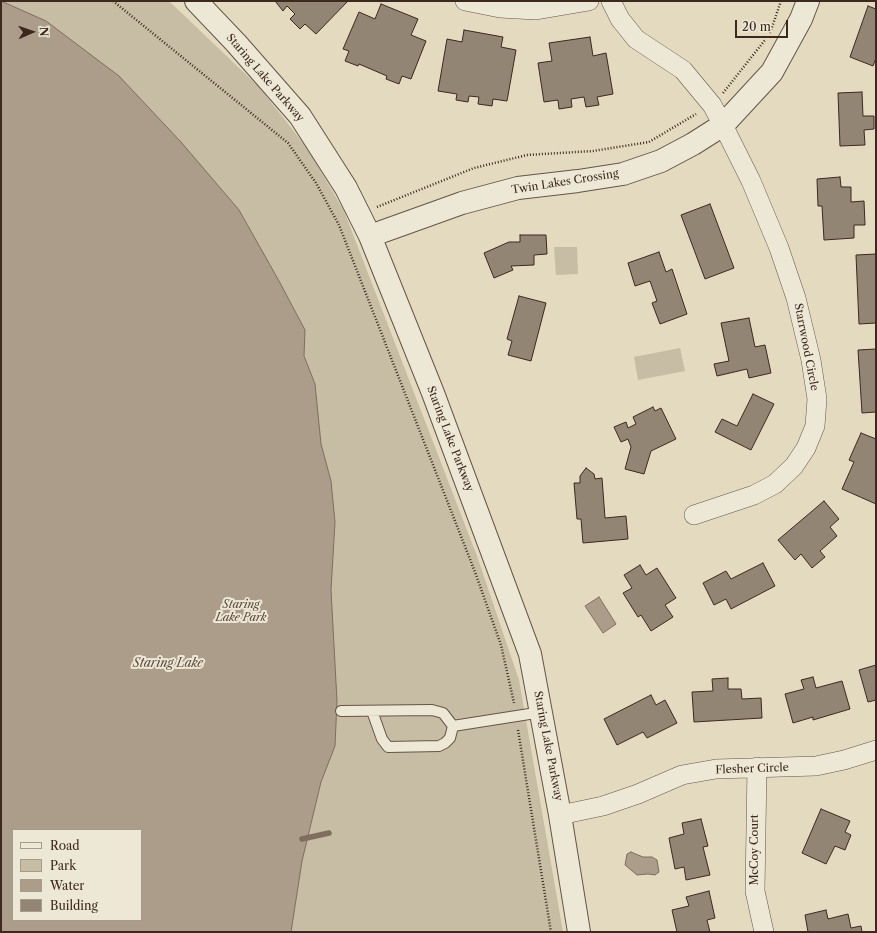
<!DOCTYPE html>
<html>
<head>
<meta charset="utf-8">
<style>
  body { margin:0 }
  #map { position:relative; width:877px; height:933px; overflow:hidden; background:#e3dabf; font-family:"Libre Caslon Text",serif }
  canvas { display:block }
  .frame { position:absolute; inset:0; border:2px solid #3d2820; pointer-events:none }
  .legend { position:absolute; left:12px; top:829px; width:130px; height:92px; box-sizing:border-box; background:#ede7d5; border:1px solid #a79b8d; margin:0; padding:5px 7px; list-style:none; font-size:12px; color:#3d2820 }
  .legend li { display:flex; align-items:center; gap:8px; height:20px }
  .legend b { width:20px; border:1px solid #a79b8d }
  .north { position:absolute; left:12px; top:12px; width:40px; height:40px; -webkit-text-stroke:3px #ede7d5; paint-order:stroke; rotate:88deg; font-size:11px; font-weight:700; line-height:16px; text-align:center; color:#3d2820 }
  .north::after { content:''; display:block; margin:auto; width:14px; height:18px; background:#3d2820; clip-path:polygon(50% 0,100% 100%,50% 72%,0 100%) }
  .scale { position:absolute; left:735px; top:20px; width:53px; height:18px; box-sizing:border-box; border:2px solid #3d2820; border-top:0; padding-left:5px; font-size:12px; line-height:14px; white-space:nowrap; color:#3d2820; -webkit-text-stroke:3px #ede7d5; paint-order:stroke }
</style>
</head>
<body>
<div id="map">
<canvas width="877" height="933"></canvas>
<div class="frame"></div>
<ul class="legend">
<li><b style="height:5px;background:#ede7d5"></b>Road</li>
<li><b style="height:11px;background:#c7bca4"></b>Park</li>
<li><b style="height:11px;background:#ab9d89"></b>Water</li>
<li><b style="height:11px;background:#938573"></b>Building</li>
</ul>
<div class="north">N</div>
<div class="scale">20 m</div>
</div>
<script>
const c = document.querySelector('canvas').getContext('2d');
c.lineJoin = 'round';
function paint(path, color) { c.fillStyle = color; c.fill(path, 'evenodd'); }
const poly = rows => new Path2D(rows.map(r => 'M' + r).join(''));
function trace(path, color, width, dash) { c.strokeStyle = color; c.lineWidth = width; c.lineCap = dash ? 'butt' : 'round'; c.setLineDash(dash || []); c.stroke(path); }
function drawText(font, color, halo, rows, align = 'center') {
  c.font = font + ' "Libre Caslon Text",serif'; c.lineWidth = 4; c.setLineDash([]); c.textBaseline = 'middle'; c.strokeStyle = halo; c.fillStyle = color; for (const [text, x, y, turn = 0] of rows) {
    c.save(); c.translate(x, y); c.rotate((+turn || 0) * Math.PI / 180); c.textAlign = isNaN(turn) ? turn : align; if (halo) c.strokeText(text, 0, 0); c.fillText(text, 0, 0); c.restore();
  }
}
const green = poly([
  [1,1,169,1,259,87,307,148,344,211,477,556,519,680,563,932,1,932],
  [13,830,141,830,141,920,13,920],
  [554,247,577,247,578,274,556,275],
  [680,348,685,371,638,380,634,357]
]);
const water = poly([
  [1,1,46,21,119,76,181,142,239,210,279,281,305,330,304,356,315,384,321,444,331,481,335,522,331,590,337,701,335,746,321,782,302,861,291,932,1,932,1,1],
  [13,830,141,830,141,920,13,920,13,830],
  [599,597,616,624,603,633,585,606,599,597],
  [631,852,643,857,652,857,657,860,659,872,655,875,648,874,637,875,625,865,627,854,631,852]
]);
const stream = poly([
  [302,839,329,833]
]);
const building = poly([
  [275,1,348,1,316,34,305,24,300,29,290,19,295,14,287,6,283,11,275,1],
  [381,4,418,19,411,35,426,41,411,79,402,76,399,84,386,79,387,76,359,64,358,66,345,61,349,51,343,49,359,12,375,19,381,4],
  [868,6,876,9,876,58,873,66,850,57,868,6],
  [464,30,503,37,501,47,516,50,507,101,493,99,492,106,478,104,479,97,469,96,468,102,456,100,457,94,438,91,447,39,462,42,464,30],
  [590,37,593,56,606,53,613,94,597,97,599,105,586,107,584,97,571,99,572,107,559,109,558,100,544,102,538,63,552,61,549,43,590,37],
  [862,92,863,116,874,116,874,129,864,130,865,145,840,146,838,93,862,92],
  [840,177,841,187,851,187,851,202,864,201,865,225,854,225,854,238,824,240,822,206,818,206,817,179,840,177],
  [710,204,734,268,705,279,681,215,710,204],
  [520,235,546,235,547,254,534,255,534,265,511,266,513,270,494,278,484,253,509,242,520,242,520,235],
  [659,252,666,272,672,269,687,314,660,324,652,303,657,301,650,281,635,286,628,263,659,252],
  [876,254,876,323,859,324,856,255,876,254],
  [519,296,546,303,531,361,508,355,512,341,507,339,519,296],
  [749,318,755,347,765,345,771,373,749,378,747,369,717,376,714,364,729,361,721,323,749,318],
  [876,349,876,412,862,413,858,350,876,349],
  [753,394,774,404,751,450,715,432,722,419,737,426,753,394],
  [653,407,655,411,661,408,676,439,651,451,644,474,625,469,631,447,628,439,621,442,614,427,626,422,628,428,636,424,633,417,653,407],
  [861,433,876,439,876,504,842,489,854,462,849,460,861,433],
  [586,468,594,474,595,479,602,478,605,518,626,516,628,539,583,543,581,519,577,519,574,483,580,483,580,476,586,468],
  [824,501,839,519,830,527,837,536,820,551,825,557,812,568,801,554,795,560,778,540,824,501],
  [763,563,775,586,731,609,726,599,714,605,703,583,726,571,731,579,763,563],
  [640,565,646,575,657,568,676,598,665,605,673,617,651,631,641,615,638,617,623,593,632,588,624,575,640,565],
  [876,665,876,700,868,702,859,670,876,665],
  [813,677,816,688,842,681,850,709,813,720,813,717,793,723,785,694,804,689,801,680,813,677],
  [728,678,728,689,741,689,742,699,761,698,762,718,694,722,692,692,713,691,712,679,728,678],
  [651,695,656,705,665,700,677,723,647,738,643,732,617,745,604,719,651,695],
  [821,809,850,821,845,832,851,835,845,850,835,846,826,864,802,853,821,809],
  [701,819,708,846,703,847,710,875,686,880,684,867,675,869,669,838,684,834,682,823,701,819],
  [709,891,715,918,707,920,710,932,677,932,672,910,689,906,686,897,709,891],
  [826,910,828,919,848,914,851,928,861,926,862,932,808,932,805,915,826,910]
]);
const path = poly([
  [113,1,288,143,316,183,339,225,475,572,501,645,514,703],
  [770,33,781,1],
  [723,93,765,40],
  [377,207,474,168,527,155,593,151,649,142,696,114],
  [518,730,551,932]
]);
const service = poly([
  [341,711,432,710,443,713,453,726,542,712],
  [372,711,382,739,388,747,439,746,445,743,450,738,453,726]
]);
const minor = poly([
  [465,1,500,8,536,10,589,1],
  [611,1,620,19,636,39,683,70,712,105,723,125,751,181,779,248,796,298,811,360,817,399,815,426,806,448,794,466,775,484,754,495,694,515],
  [757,767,755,891,764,932],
  [560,815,603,806,638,794,682,775,716,769,816,766,844,760,876,750]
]);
const tertiary = poly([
  [196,1,236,43,300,116,346,188,370,236,433,393,530,654,560,815,579,932],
  [370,236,462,203,518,188,578,181,623,174,661,161,693,144,723,125,772,72,801,19,808,1]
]);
const streetNames = [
  ["Staring Lake Parkway",265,78,49],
  ["Twin Lakes Crossing",565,182,-9],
  ["Starrwood Circle",806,347,79],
  ["Staring Lake Parkway",450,439,69],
  ["Staring Lake Parkway",548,746,79],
  ["Flesher Circle",752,769,-2],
  ["McCoy Court",755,850,-90]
];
const parkNames = [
  ["Staring",241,605],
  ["Lake Park",241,618]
];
const waterNames = [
  ["Staring Lake",168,664]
];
paint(green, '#c7bca4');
paint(water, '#ab9d89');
trace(water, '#7f6e5f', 1);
trace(stream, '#7f6e5f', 5.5);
paint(building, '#938573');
trace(building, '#3d2820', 1);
trace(service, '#665448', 12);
trace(minor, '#665448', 20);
trace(tertiary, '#665448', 24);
trace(path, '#3d2820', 2.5, [1, 2]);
trace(service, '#ede7d5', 10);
trace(minor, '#ede7d5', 19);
trace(tertiary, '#ede7d5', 22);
drawText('11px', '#3d2820', '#ede7d5', streetNames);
drawText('italic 11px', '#59463a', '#ede7d5', parkNames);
drawText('italic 12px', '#5e4b40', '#ede7d5', waterNames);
</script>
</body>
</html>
